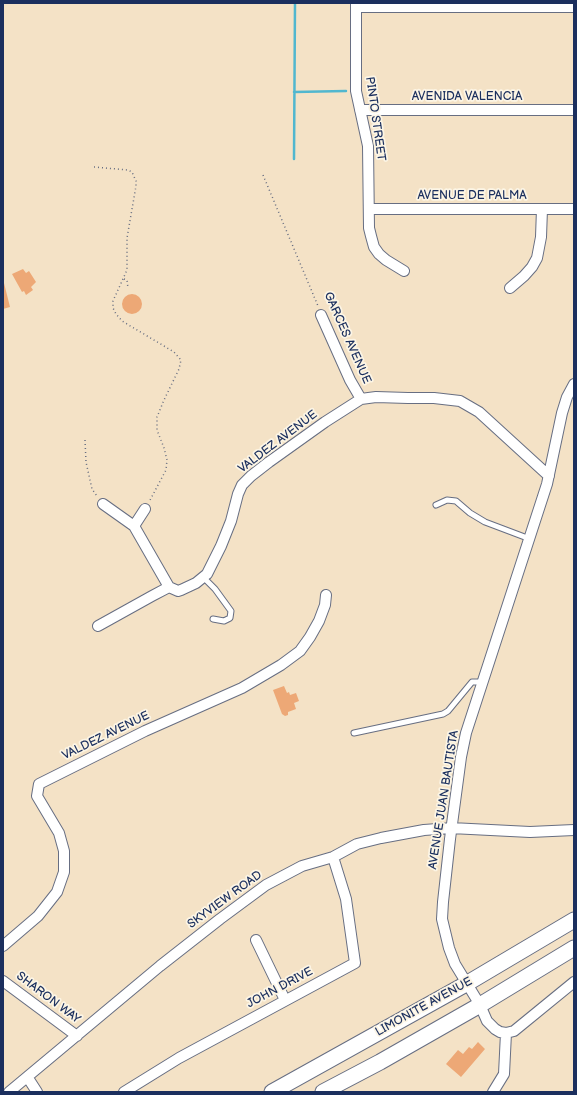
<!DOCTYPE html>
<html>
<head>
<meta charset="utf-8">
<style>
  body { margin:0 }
  #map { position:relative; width:577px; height:1095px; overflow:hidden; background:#f4e2c6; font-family:"Balsamiq Sans",sans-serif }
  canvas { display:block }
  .frame { position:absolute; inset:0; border:4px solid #1b2f5e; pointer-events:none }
</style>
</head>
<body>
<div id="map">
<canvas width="577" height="1095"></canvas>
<div class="frame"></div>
</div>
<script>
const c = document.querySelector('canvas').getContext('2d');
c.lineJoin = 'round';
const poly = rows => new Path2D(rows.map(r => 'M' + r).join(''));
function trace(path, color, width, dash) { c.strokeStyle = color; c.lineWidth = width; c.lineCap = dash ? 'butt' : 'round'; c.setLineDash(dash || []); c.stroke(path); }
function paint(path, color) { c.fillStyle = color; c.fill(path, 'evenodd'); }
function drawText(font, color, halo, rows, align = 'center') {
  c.font = font + ' "Balsamiq Sans",sans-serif'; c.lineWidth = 3.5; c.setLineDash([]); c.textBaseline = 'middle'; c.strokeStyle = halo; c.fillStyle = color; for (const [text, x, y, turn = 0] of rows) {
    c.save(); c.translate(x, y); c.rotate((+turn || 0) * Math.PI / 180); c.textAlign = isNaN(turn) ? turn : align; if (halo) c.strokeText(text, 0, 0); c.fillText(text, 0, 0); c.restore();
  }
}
const stream = poly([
  [294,92,346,91],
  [294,159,295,3]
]);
const building = poly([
  [23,269,26,273,29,271,36,282,31,287,33,290,26,295,24,291,22,292,12,274],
  [3,283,4,283,10,307,3,309],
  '122 304a10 10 0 1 1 20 0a10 10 0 1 1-20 0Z',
  [284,686,287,693,289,692,290,695,296,693,299,701,294,703,296,709,288,712,288,715,285,716,282,714,273,690],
  [478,1042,485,1049,461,1077,446,1064,458,1050,463,1054,469,1047,472,1049]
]);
const path = poly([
  [94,167,128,170,132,172,136,181,136,186,127,238,127,270,113,301,113,308,116,314,122,321,174,352,181,360,179,369,164,400,157,417,157,430,164,448,167,460,166,470,149,502],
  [263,175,318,306],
  [124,279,127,280,128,288],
  [85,440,86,462,92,489,97,496]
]);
const service = poly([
  [436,505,447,500,456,501,470,513,485,522,530,539],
  [203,577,215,589,231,611,230,618,224,621,213,619],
  [354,733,443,714,448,711,472,682,482,682]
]);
const minor = poly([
  [356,3,356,91,368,146,369,228,371,236,374,247,379,254,386,260,404,271],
  [356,7,574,7],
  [360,110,574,110],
  [369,209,574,209],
  [510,288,524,276,532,267,537,258,541,237,542,209],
  [321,315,350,380,361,399,376,397,408,398,434,398,460,401,479,412,549,476],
  [574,384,567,397,562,413,547,484,466,733,461,757,450,839,443,902,442,919,449,948,455,964,480,1005,487,1021,495,1029,500,1032,506,1033,514,1031,574,982],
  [103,504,134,526],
  [145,509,134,526,169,587,178,591,181,590,196,583,207,574,221,546,231,521,238,494,242,485,251,476,269,462,325,422,361,399],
  [98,626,152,596,169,587],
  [256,940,285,1000],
  [3,946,38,916,57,892,64,872,64,851,59,833,37,796,39,784,145,731,242,688,281,665,300,651,310,637,319,621,325,605,326,595],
  [3,981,77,1036],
  [28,1078,37,1092],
  [9,1092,160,966,220,919,266,885,302,866,333,857,357,844,381,838,424,830,451,828,530,832,574,830],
  [124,1092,179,1058,355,963,346,899,333,857],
  [493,1092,504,1074,506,1033]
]);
const primary = poly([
  [272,1092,466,984,574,920],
  [323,1092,380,1062,480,1005,574,948]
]);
const streetNames = [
  ["AVENIDA VALENCIA",467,97],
  ["PINTO STREET",375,119,82],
  ["AVENUE DE PALMA",472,196],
  ["GARCES AVENUE",347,338,66],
  ["VALDEZ AVENUE",278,442,-37],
  ["VALDEZ AVENUE",106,736,-26],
  ["AVENUE JUAN BAUTISTA",444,800,-81],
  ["SKYVIEW ROAD",225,900,-36],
  ["JOHN DRIVE",280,988,-28],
  ["SHARON WAY",48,998,37],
  ["LIMONITE AVENUE",424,1007,-29]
];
trace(stream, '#51b7cf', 2.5);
paint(building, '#eda876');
trace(service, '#676e82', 7);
trace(minor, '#676e82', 12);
trace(primary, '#676e82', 17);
trace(path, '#676e82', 1.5, [1, 3]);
trace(service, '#fff', 5);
trace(minor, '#fff', 10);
trace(primary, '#fff', 15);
drawText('12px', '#1b2f5e', '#fcf5e5', streetNames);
</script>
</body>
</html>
